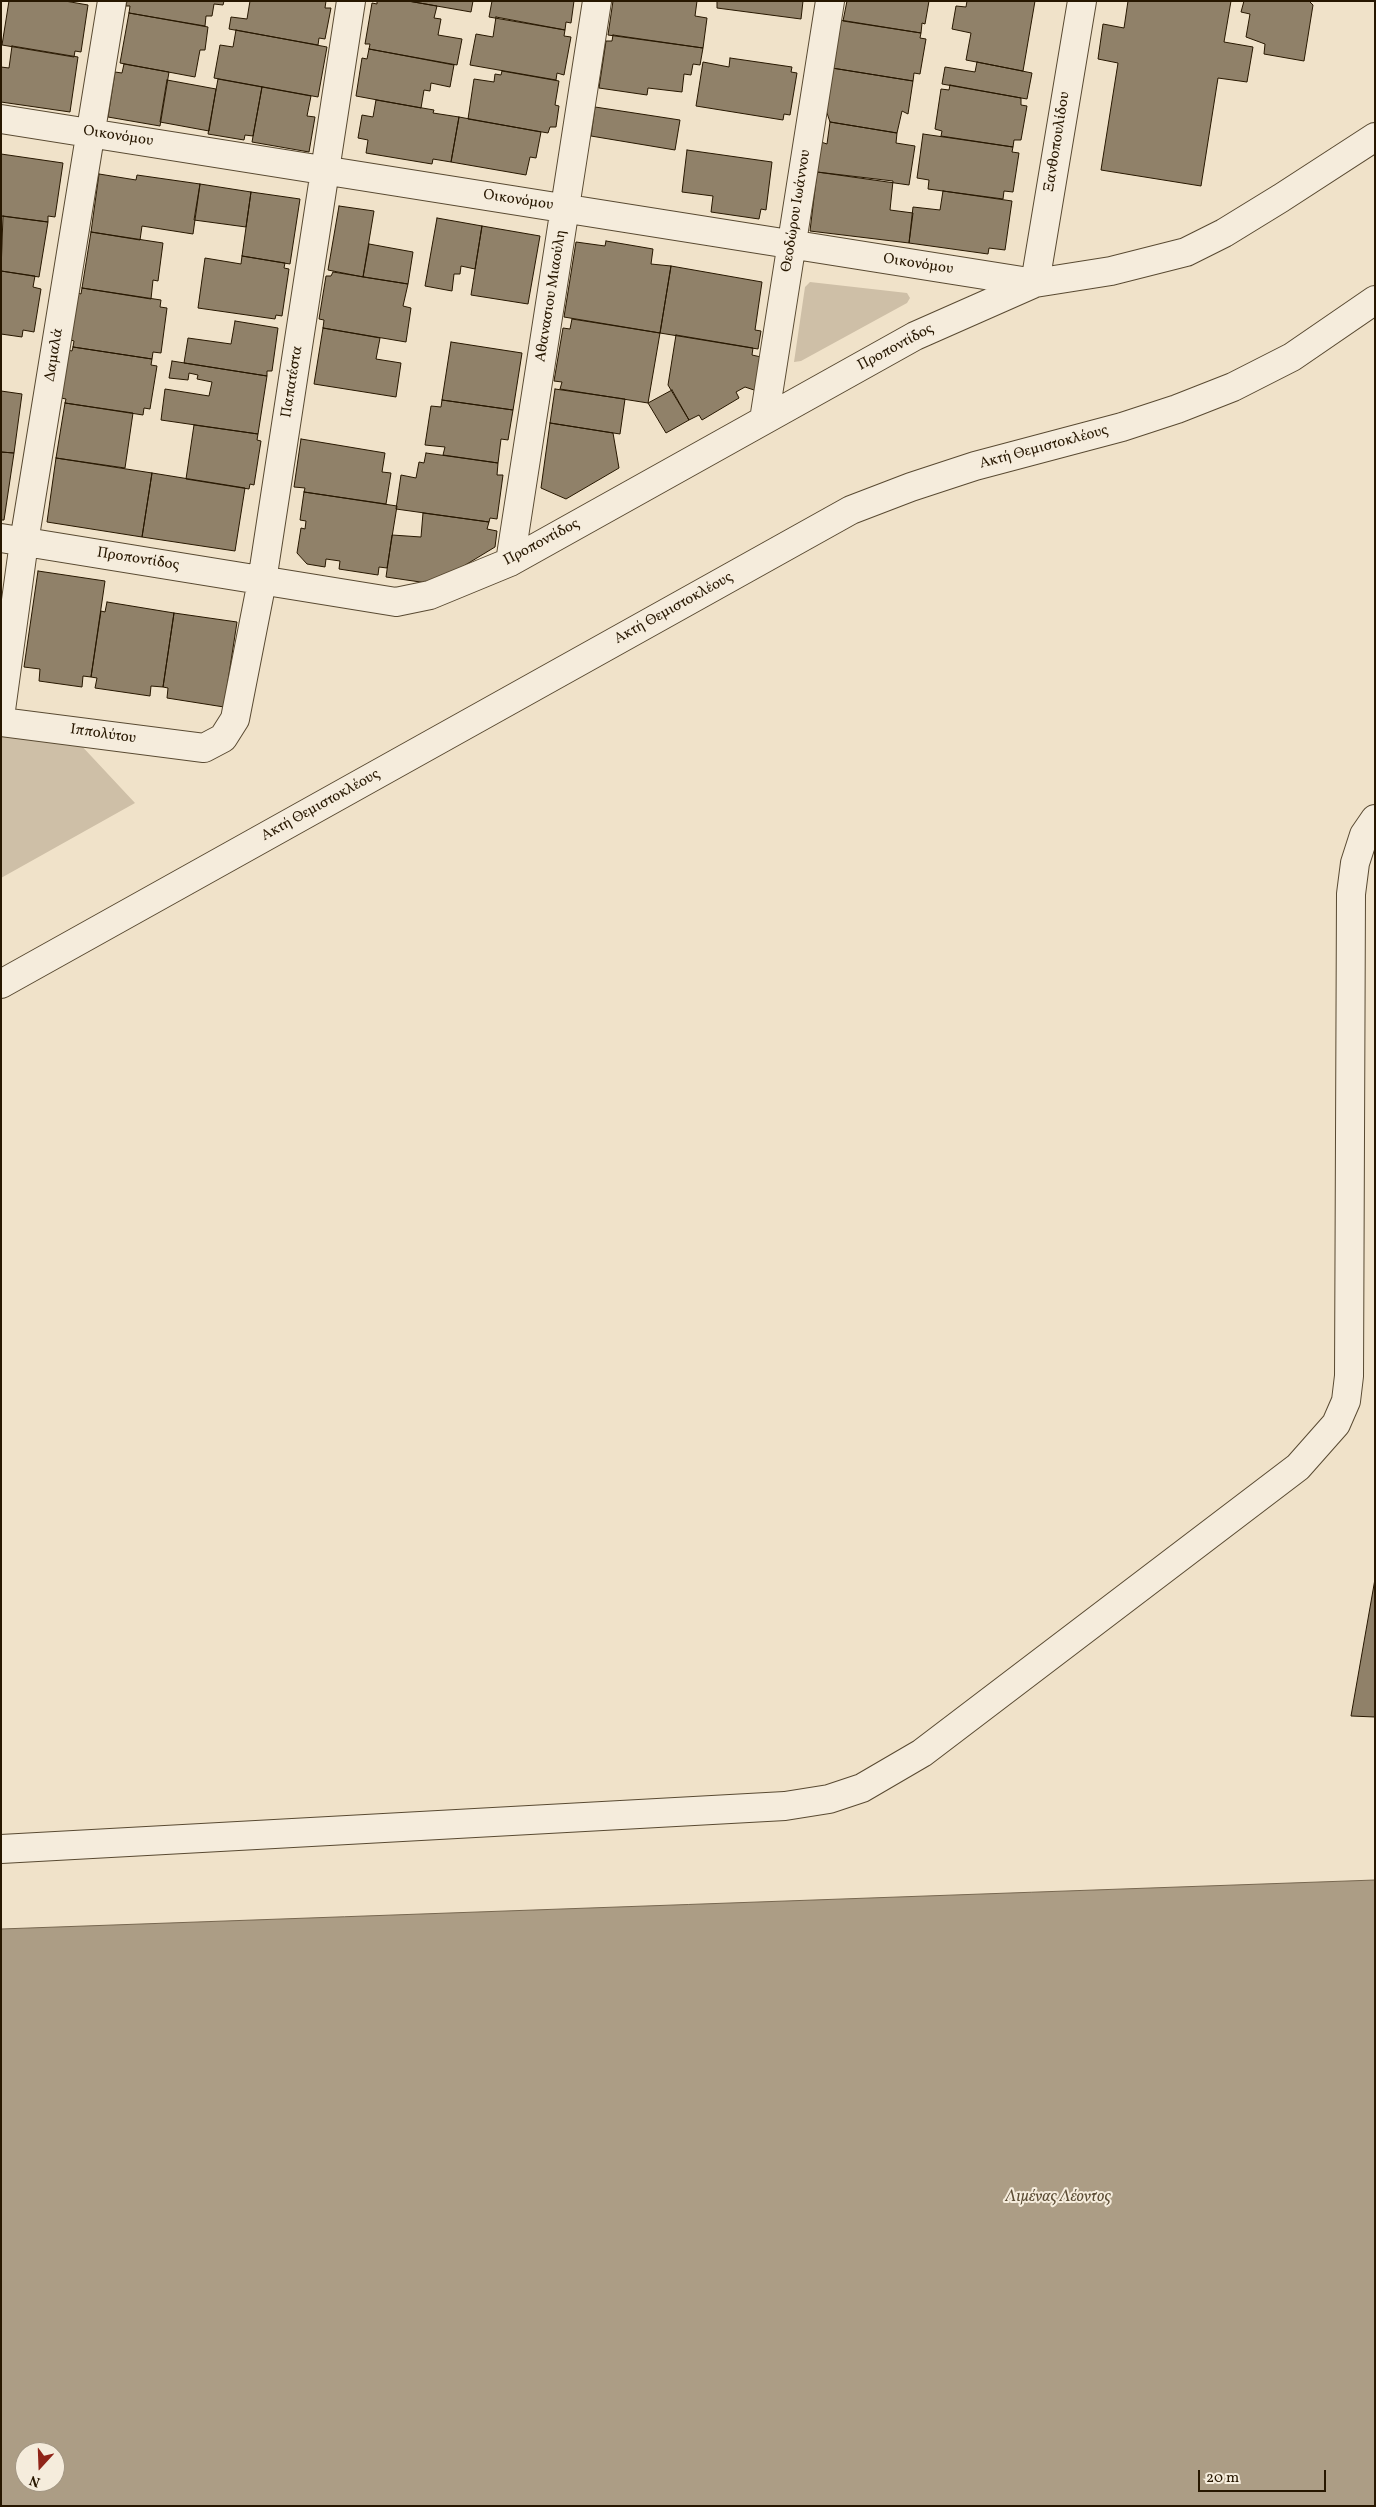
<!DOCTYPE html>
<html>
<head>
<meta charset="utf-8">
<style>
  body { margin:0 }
  #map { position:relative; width:1376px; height:2507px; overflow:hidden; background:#f0e2c9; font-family:Vollkorn,serif }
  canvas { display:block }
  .frame { position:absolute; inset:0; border:2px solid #271700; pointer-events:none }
  .north { position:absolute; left:15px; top:2442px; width:50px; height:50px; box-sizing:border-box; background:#f5ecdc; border:1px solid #a39784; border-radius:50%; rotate:200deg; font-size:14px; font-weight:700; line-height:20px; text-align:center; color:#271700 }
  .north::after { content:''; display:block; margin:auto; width:18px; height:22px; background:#8f2418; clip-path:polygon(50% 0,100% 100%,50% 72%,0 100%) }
  .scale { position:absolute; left:1198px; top:2470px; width:128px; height:22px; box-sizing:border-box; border:2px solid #271700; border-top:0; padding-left:6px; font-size:15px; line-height:18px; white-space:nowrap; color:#271700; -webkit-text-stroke:4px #f5ecdc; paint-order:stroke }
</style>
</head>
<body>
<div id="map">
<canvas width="1376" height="2507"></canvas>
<div class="frame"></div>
<div class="north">N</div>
<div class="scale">20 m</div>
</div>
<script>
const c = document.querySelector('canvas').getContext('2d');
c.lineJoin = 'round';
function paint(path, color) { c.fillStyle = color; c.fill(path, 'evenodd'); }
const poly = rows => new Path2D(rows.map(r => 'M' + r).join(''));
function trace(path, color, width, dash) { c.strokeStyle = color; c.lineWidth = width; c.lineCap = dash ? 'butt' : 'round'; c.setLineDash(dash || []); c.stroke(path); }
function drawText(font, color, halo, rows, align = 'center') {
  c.font = font + ' Vollkorn,serif'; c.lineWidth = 4; c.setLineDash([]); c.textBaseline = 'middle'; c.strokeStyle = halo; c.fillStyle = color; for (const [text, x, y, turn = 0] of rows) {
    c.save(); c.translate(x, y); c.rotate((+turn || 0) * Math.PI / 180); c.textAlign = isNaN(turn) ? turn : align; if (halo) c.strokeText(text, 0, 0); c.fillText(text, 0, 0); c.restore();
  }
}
const green = poly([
  [810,282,907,293,910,298,907,303,801,361,794,362,805,287],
  [1,732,78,742,135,803,1,878]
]);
const water = poly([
  [1375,1880,1375,2506,1,2506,1,1929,1375,1880],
  [25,2452,55,2452,55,2482,25,2482,25,2452]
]);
const building = poly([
  [9,1,65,1,88,5,81,52,75,51,74,57,2,45,9,1],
  [127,1,224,1,223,5,214,4,212,16,206,16,205,26,129,13,130,6,126,6,127,1],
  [250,1,326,1,325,8,331,8,325,39,319,38,318,45,229,29,231,17,247,19,250,1],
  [377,1,408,1,437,6,434,18,441,19,438,35,462,39,457,65,369,49,370,44,365,44,372,3,377,4,377,1],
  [408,1,473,1,471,12,408,1],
  [492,1,574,1,571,23,566,22,565,30,489,17,492,1],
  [613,1,697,1,695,16,707,18,703,48,608,35,613,1],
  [717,1,803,1,801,19,717,8,717,1],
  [847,1,929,1,925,24,922,23,921,33,843,21,847,1],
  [967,1,1035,1,1023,71,966,60,971,33,952,29,956,6,966,7,967,1],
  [1128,1,1231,1,1224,42,1253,47,1247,82,1218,78,1201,186,1101,170,1118,63,1098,59,1103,24,1124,28,1128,1],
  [1244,1,1309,1,1313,5,1304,61,1264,54,1265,44,1246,37,1250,14,1241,12,1244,1],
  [129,13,208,27,205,50,200,50,195,77,120,63,129,13],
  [496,17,565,30,564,36,571,37,564,75,557,73,556,80,470,65,476,34,493,37,496,17],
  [840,20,921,33,920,38,926,39,920,74,914,73,913,81,832,68,840,20],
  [236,30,327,47,318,97,214,78,220,45,233,47,236,30],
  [613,35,703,48,700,65,693,64,691,75,684,74,682,92,648,88,647,95,599,88,606,41,612,41,613,35],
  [12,46,78,57,70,112,1,102,1,67,9,68,12,46],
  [369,49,454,65,450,87,431,83,430,91,424,90,421,108,356,96,362,58,367,59,369,49],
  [730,58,792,67,791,72,797,73,790,115,784,114,783,120,696,106,703,62,729,67,730,58],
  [977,62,1032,73,1027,99,942,84,945,67,975,72,977,62],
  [124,64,169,72,160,126,108,117,115,72,122,73,124,64],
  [832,68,913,81,908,114,902,111,897,133,830,122,826,110,832,68],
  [502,71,559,81,555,105,559,106,556,127,550,127,548,133,468,119,474,79,494,82,495,74,501,75,502,71],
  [218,79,262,87,253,136,245,135,244,140,208,134,218,79],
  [167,80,216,89,209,131,160,122,167,80],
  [950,85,1021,98,1021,105,1027,106,1021,140,1014,140,1013,147,941,136,942,131,935,129,941,89,949,90,950,85],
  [262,87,311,96,307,116,315,117,309,152,252,142,262,87],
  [376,100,434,110,433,113,459,117,451,162,433,159,432,164,366,153,368,140,358,138,362,115,373,117,376,100],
  [595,107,680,120,675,150,591,136,595,107],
  [459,117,541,132,536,158,530,157,526,175,451,162,459,117],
  [830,122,897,133,896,143,915,146,909,185,817,172,821,142,827,144,830,122],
  [923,134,1013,147,1012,152,1019,153,1013,192,1004,191,1003,199,928,189,929,180,917,178,923,134],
  [687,150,772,162,766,210,761,209,759,219,711,212,713,196,682,192,687,150],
  [1,154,63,163,55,217,48,216,48,222,1,216,1,154],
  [817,172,893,181,890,210,913,213,909,243,810,231,817,172],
  [99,174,136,180,137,175,200,184,193,234,142,226,140,240,91,232,99,174],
  [200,184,251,192,246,227,194,220,200,184],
  [943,191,1012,201,1005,250,989,248,988,254,909,243,913,207,940,210,943,191],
  [251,192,300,199,290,264,242,256,251,192],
  [339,206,374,211,363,277,328,270,339,206],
  [3,216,48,222,39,277,1,271,3,216],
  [437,218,482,226,475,269,461,266,460,274,454,274,452,291,425,286,437,218],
  [482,226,540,236,528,304,471,295,482,226],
  [91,232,163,243,158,281,153,280,151,299,82,288,91,232],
  [606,241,653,249,651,264,671,266,660,333,564,317,576,242,605,246,606,241],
  [369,244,413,252,408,284,363,277,369,244],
  [242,256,285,263,284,268,289,269,282,316,276,315,275,319,198,308,205,258,241,264,242,256],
  [671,266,762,282,755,330,761,331,758,349,660,333,671,266],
  [1,271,35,276,33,287,41,289,34,332,23,330,22,337,1,334,1,271],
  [333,272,408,284,403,306,411,308,406,342,323,328,324,320,319,319,326,276,331,276,333,272],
  [82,288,161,300,160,307,167,308,161,353,153,352,152,359,73,347,74,341,71,340,78,293,81,294,82,288],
  [572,319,660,333,648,403,560,389,562,382,554,381,563,328,570,329,572,319],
  [235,321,278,328,272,371,267,371,267,376,184,363,188,338,231,344,235,321],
  [323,328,380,338,376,359,401,363,396,397,314,384,323,328],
  [676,335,753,348,752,355,761,357,757,391,745,387,736,392,739,398,702,420,699,415,689,420,668,385,676,335],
  [451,342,522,353,513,410,442,400,451,342],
  [73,347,152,359,151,365,157,366,150,409,144,408,143,415,65,403,66,399,61,398,68,350,72,351,73,347],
  [172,361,267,376,258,434,161,420,165,389,209,396,212,382,197,379,198,375,189,373,188,380,169,378,172,361],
  [555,389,625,399,620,434,550,423,555,389],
  [672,390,689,420,666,433,648,403,672,390],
  [1,391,22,394,14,453,1,452,1,391],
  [442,400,513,410,508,440,501,439,498,463,443,455,445,447,425,445,431,406,441,407,442,400],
  [65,403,133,413,125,468,56,458,65,403],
  [550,423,613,433,619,468,566,499,541,488,550,423],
  [194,425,258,434,257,440,261,441,254,485,250,484,249,489,186,479,194,425],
  [301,439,385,453,382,472,391,473,386,504,304,492,305,488,294,487,301,439],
  [1,452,14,453,4,520,1,520,1,452],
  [426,453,498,463,497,475,503,475,497,519,490,518,489,522,396,509,401,475,416,478,419,462,424,463,426,453],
  [56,458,152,473,142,537,47,522,56,458],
  [152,473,245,488,235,551,142,537,152,473],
  [304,492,397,506,387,568,379,567,378,575,339,569,340,561,326,559,325,567,307,564,297,553,301,528,305,529,306,521,300,520,304,492],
  [423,513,489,522,487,529,497,531,495,547,434,584,386,577,392,535,421,537,423,513],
  [38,571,105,581,91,677,83,676,82,687,39,681,40,669,24,667,38,571],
  [107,602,174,613,163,687,151,686,150,696,95,688,97,678,91,677,101,611,105,612,107,602],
  [174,613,237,622,224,707,167,698,168,688,163,687,174,613],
  [1375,1579,1375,1717,1351,1716,1375,1579]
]);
const minor = poly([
  [1,119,1035,283],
  [1035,283,1082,1],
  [764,420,830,1],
  [1,538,396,602,430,595,510,562,915,336,1035,283,1111,271,1186,252,1224,233,1281,198,1375,137],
  [510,562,597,1],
  [1,710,24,542,112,1],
  [1,722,204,748,223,738,235,719,262,581,351,1],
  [1,984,851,510,911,487,975,466,1122,427,1177,409,1233,387,1292,357,1375,300],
  [1,1849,785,1806,829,1799,862,1788,922,1753,1298,1467,1336,1424,1346,1401,1349,1376,1351,894,1355,863,1364,835,1375,819]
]);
const streetNames = [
  ["Οικονόμου",118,137,9],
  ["Ξανθοπουλίδου",1058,142,-81],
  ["Οικονόμου",518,201,9],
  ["Θεοδώρου Ιωάννου",797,211,-81],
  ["Οικονόμου",918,265,9],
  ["Αθανασιου Μιαούλη",552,296,-81],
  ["Προποντίδος",896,348,-28],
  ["Δαμαλά",55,355,-81],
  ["Παπατέστα",293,382,-81],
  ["Ακτή Θεμιστοκλέους",1044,448,-15],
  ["Προποντίδος",542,543,-28],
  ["Προποντίδος",138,560,9],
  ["Ακτή Θεμιστοκλέους",674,609,-29],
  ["Ιππολύτου",103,735,8],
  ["Ακτή Θεμιστοκλέους",321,806,-29]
];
const waterNames = [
  ["Λιμένας Λέοντος",1058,2198]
];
paint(green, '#cebfa7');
paint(water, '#ac9d85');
trace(water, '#776750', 1);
paint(building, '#908169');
trace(building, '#271700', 1);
trace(minor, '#594a32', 30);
trace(minor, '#f5ecdc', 28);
drawText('15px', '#271700', '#f5ecdc', streetNames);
drawText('italic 16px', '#5c4d35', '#f5ecdc', waterNames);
</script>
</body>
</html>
